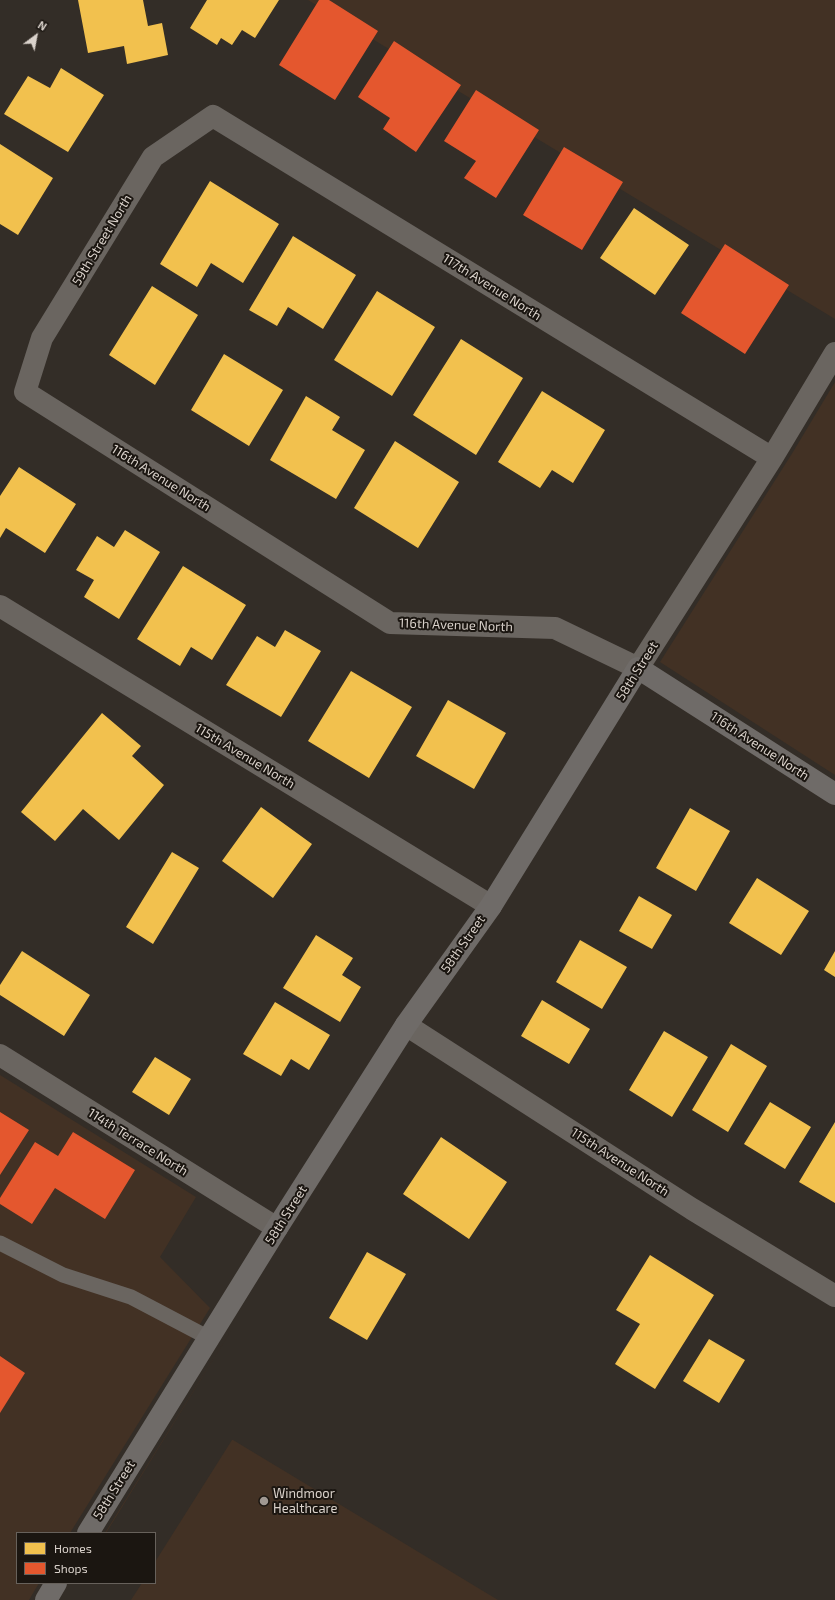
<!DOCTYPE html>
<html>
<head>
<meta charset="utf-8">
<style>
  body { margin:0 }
  #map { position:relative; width:835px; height:1600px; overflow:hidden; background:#332d27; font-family:"Exo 2",sans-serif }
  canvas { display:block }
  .legend { position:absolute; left:16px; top:1532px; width:140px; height:52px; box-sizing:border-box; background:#1b1611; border:1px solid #67615b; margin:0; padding:5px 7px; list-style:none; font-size:12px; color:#dad2cb }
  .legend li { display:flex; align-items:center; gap:8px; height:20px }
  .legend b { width:20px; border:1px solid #67615b }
  .north { position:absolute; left:16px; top:16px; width:40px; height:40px; -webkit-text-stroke:3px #1b1611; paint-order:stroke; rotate:32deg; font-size:11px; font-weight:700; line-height:16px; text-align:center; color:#dad2cb }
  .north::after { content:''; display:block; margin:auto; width:14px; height:18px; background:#dad2cb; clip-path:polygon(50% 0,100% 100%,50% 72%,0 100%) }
</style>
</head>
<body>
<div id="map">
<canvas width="835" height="1600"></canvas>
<ul class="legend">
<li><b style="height:11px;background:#f2c14e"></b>Homes</li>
<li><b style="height:11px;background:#e4572e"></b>Shops</li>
</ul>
<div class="north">N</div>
</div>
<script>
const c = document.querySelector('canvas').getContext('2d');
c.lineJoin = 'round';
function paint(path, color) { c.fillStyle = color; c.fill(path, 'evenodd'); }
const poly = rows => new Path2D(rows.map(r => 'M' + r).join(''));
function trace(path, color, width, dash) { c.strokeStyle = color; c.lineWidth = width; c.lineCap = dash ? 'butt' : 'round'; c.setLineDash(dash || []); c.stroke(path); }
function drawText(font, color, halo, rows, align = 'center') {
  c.font = font + ' "Exo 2",sans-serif'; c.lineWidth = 4; c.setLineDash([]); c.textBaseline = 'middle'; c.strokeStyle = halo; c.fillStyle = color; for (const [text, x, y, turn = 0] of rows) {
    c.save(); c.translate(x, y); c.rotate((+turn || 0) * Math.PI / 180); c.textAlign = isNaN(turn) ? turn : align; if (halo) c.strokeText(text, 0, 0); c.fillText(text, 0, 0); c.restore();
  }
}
const built = poly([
  [308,0,835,0,835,319],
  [835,382,835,775,660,662,793,452],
  [0,1075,196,1197,160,1257,210,1308,70,1533,17,1533,17,1583,39,1583,29,1600,0,1600],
  [232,1329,106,1533,105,1533],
  [232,1440,233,1440,498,1600,131,1600,142,1583,155,1583,155,1562]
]);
const homes = poly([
  [78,0,143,0,148,26,162,23,168,55,127,64,124,46,88,53],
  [207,0,279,0,255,38,242,30,232,45,221,38,217,45,190,28],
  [61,68,104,95,68,152,4,114,28,76,50,88],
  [0,144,53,178,18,235,0,224],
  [210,181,279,224,243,283,211,263,197,287,160,264],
  [634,208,689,245,655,295,600,258],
  [293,236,356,275,323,329,288,307,277,326,249,310],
  [152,286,198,315,155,385,109,355],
  [377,291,435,327,392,396,334,360],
  [461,339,523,378,476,455,413,415],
  [224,354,283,390,249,446,191,410],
  [542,391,605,430,573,483,552,470,540,488,498,462],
  [306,396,340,417,332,430,365,450,336,499,270,460],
  [395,441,459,482,418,548,354,508],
  [19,467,76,504,45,553,6,528,0,538,0,496],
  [125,530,160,552,119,619,84,597,94,580,76,570,97,536,114,547],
  [183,566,246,605,212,660,191,647,180,666,137,639],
  [285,630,321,651,281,717,226,685,257,636,275,647],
  [351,671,412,707,369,778,308,741],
  [448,700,506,733,474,789,416,756],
  [102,713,141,746,132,756,164,785,119,840,83,809,55,841,21,812],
  [261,807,312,844,273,898,222,861],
  [690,808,730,831,696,891,656,868],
  [172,852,199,868,153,944,126,927],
  [757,878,809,911,781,955,729,923],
  [639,896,672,915,652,949,619,931],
  [316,935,353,958,342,975,361,987,340,1022,283,988],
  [580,940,627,967,602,1009,556,982],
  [22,951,90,995,64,1036,0,995,0,985],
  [835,951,835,977,824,970],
  [542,1000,590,1029,569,1064,521,1036],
  [275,1002,330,1035,309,1070,291,1059,281,1076,243,1054],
  [664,1031,708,1057,672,1117,629,1090],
  [731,1044,767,1066,728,1132,692,1110],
  [155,1057,191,1079,169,1115,132,1092],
  [770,1102,811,1127,785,1169,744,1144],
  [835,1122,835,1203,799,1182],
  [441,1137,507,1182,469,1239,403,1194],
  [367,1252,406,1274,367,1340,329,1318],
  [650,1255,714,1295,655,1389,615,1364,640,1324,616,1310],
  [709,1339,745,1360,719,1403,683,1381]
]);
const shops = poly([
  [319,0,329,0,378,31,335,100,279,65],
  [394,41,461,85,416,152,383,129,390,118,358,97],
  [476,90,539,130,496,198,464,178,476,161,444,141],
  [564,147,623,182,582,250,523,215],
  [725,244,789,285,745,354,681,313],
  [0,1112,29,1130,0,1175],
  [73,1132,135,1170,105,1219,55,1188,32,1224,0,1204,0,1198,35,1142,58,1156],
  [0,1356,25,1373,0,1413]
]);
const lane = poly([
  [0,1243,63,1275,131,1297,209,1338]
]);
const street = poly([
  [772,458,213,116,153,157,42,338,25,392,390,623,555,628,638,668,772,458,835,353],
  [0,606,491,906],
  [406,1025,692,1209,835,1296],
  [0,1055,277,1228]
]);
const secondary = poly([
  [88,1533,277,1228,406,1025,491,906,638,668,835,794],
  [46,1600,56,1583]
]);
const markers = [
  [264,1501,5,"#a09892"]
];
const streetNames = [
  ["59th Street North",102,240,-59],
  ["117th Avenue North",492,287,32],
  ["116th Avenue North",161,478,32],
  ["116th Avenue North",456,625,2],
  ["58th Street",637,671,-58],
  ["116th Avenue North",760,746,33],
  ["115th Avenue North",245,756,31],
  ["58th Street",463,944,-55],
  ["114th Terrace North",138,1142,32],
  ["115th Avenue North",620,1162,33],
  ["58th Street",286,1215,-58],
  ["58th Street",114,1490,-58]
];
const poiNames = [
  ["Windmoor",273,1494],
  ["Healthcare",273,1509]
];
paint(built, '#423124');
paint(homes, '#f2c14e');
paint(shops, '#e4572e');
trace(lane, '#6a6560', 15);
trace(street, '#6a6560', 22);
trace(secondary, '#6f6b68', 22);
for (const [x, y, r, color] of markers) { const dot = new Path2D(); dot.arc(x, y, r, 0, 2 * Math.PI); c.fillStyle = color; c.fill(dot); trace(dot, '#1b1611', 1.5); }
drawText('13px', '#dad2cb', '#1b1611', streetNames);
drawText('13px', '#dad2cb', '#1b1611', poiNames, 'left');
</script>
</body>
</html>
